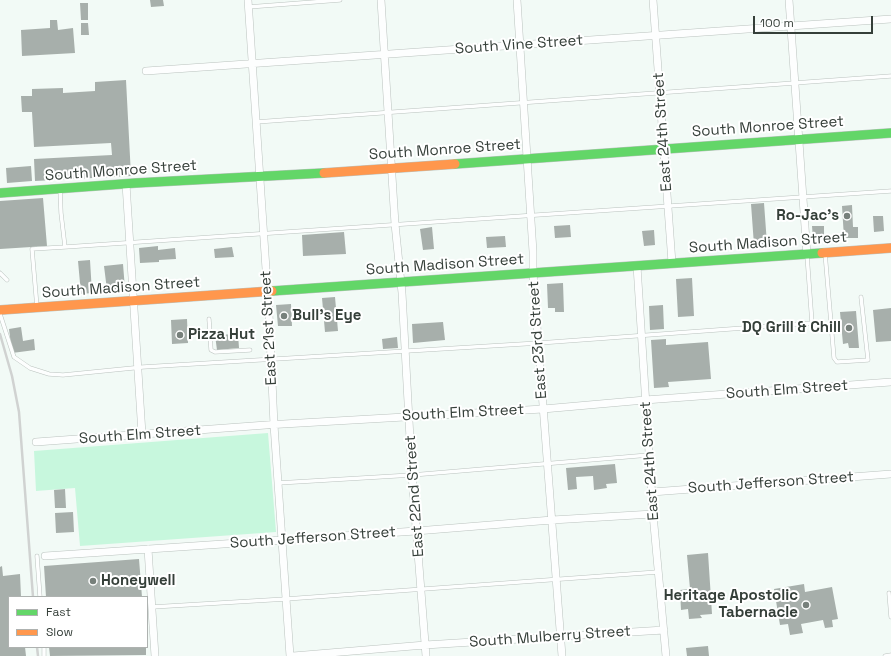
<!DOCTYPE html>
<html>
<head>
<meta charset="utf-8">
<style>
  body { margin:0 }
  #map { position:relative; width:891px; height:656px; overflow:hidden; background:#f2faf6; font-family:"Space Grotesk",sans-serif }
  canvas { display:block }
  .legend { position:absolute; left:8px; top:596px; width:140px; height:52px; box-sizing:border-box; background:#fff; border:1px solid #aeb2b0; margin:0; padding:5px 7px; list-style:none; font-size:12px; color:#353f39 }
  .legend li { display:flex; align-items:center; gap:8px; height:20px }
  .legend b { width:20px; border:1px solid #aeb2b0 }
  .scale { position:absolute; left:753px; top:16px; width:120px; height:18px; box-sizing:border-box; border:2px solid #353f39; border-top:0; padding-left:5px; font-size:12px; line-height:14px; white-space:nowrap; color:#353f39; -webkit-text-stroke:3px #fff; paint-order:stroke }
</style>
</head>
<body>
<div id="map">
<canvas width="891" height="656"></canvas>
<ul class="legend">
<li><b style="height:5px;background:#63d668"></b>Fast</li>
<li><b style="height:5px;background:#ff974d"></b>Slow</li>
</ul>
<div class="scale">100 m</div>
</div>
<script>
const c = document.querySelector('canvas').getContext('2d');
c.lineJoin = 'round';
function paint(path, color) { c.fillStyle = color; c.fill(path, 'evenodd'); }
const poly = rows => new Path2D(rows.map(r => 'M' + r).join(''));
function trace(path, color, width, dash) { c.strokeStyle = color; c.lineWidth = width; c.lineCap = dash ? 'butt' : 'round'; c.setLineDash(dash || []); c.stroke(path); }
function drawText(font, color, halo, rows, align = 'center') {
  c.font = font + ' "Space Grotesk",sans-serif'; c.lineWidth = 4; c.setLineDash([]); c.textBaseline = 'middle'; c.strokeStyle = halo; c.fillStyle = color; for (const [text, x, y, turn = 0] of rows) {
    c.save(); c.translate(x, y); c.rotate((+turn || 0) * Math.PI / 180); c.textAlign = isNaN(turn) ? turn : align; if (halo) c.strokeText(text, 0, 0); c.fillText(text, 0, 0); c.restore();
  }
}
const green = poly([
  [268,433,276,532,80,546,75,488,36,491,34,451]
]);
const building = poly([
  [150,0,163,0,164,6,151,7],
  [80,3,88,3,88,20,81,20],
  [50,20,57,20,58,30,73,28,75,53,22,56,21,30,50,28],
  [81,23,88,23,89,35,81,35],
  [126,80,131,176,35,181,34,159,112,155,111,143,34,147,32,112,22,112,21,96,32,96,32,89,63,88,63,93,95,91,95,82],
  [31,166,32,181,7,183,6,168],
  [43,198,47,246,0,249,0,201],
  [764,203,767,244,754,245,751,204],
  [852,205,853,227,858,227,858,238,844,238,842,206],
  [873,216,883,216,884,231,874,232],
  [570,225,571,237,555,238,554,226],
  [812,226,824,226,824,237,813,239],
  [432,227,434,249,423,250,420,229],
  [654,230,655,245,644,246,642,231],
  [344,232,346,254,303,256,302,235],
  [505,236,506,247,487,248,486,237],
  [158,246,158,250,175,248,176,259,159,260,159,262,140,263,139,248],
  [232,247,234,257,215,258,214,249],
  [90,260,92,293,81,294,78,261],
  [123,264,125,289,107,290,104,266],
  [692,278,694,316,678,317,676,279],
  [160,281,167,281,168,288,161,289],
  [563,283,564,312,555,312,555,308,548,308,547,284],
  [335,297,338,331,325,332,322,298],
  [291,304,292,326,278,326,276,305],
  [663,305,664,329,650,330,649,306],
  [891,308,891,341,876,342,873,310],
  [856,311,859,348,849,348,848,343,843,344,840,312],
  [187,319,188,343,172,344,171,320],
  [443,322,445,340,413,343,412,324],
  [21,327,23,341,34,339,35,350,12,353,9,329],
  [238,334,239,348,217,350,215,335],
  [397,337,398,348,383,349,382,339],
  [666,339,666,345,708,342,711,379,668,382,669,387,654,388,651,340],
  [615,464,617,483,606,484,607,488,594,490,593,476,576,477,577,489,568,490,566,468],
  [65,489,66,508,55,508,54,490],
  [73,512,74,532,56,533,55,513],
  [708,553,712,614,700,615,702,618,689,619,688,609,681,610,680,590,690,589,687,555],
  [139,559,142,597,46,597,44,566],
  [2,566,3,576,20,574,21,597,9,597,9,647,25,647,26,656,0,656,0,567],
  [804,584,805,592,832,587,838,619,832,620,833,627,825,628,823,620,801,624,803,633,790,635,788,624,780,625,774,589],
  [708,646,709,656,687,656,686,648],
  [49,647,146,647,146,655,50,656]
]);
const lane = poly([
  [248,7,340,0],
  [256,122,891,76],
  [60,189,61,213,65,247,891,191],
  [825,253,834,358,837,362,868,360,861,297],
  [0,273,7,280],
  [37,307,32,249,65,247],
  [0,314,14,357,30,368,49,374,63,375,143,367,539,343,812,323,807,255],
  [209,319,211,350,215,352,250,350],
  [278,483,412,475,649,455],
  [37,556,40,597],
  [889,593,891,617],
  [152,607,286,599,658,572],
  [44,647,44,656],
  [885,656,891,655]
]);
const street = poly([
  [248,0,269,314,274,425,290,656],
  [381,0,395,224,402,293,412,475,426,656],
  [517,0,533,252,533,273,562,656],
  [653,0,672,263],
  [789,0,807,255],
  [146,71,891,19],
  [126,184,142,434],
  [637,266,653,514,666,656],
  [36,442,266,425,543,409,645,400,891,382],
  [652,492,891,474],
  [148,549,155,656],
  [45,556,416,531,552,520,653,514],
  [293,656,425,645,664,630]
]);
const fast = poly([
  [455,164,891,133],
  [0,193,136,183,324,173],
  [272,291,822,253]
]);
const slow = poly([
  [324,173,455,164],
  [822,253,891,248],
  [0,310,272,291]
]);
const rail = poly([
  [0,334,12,376,19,412,33,597],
  [37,647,38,656]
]);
const markers = [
  [847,216,4,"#77807b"],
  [284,316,4,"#77807b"],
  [849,328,4,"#77807b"],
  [180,335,4,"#77807b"],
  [93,581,4,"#77807b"],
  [806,605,4,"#77807b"]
];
const streetNames = [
  ["South Vine Street",519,45,-4],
  ["South Monroe Street",768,127,-4],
  ["East 24th Street",663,132,-94],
  ["South Monroe Street",445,150,-4],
  ["South Monroe Street",121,171,-4],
  ["South Madison Street",768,243,-4],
  ["South Madison Street",445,265,-4],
  ["South Madison Street",121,288,-4],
  ["East 21st Street",269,328,-93],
  ["East 23rd Street",538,340,-94],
  ["South Elm Street",787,390,-4],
  ["South Elm Street",463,413,-3],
  ["South Elm Street",140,435,-4],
  ["East 24th Street",650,461,-94],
  ["South Jefferson Street",771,483,-4],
  ["East 22nd Street",415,496,-94],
  ["South Jefferson Street",313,538,-4],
  ["South Mulberry Street",550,637,-4]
];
const poiNames = [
  ["Ro-Jac's",839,216],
  ["Bull's Eye",292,316,"left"],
  ["DQ Grill & Chill",841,328],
  ["Pizza Hut",188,335,"left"],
  ["Honeywell",101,581,"left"],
  ["Heritage Apostolic",798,596],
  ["Tabernacle",798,613]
];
paint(green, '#c7f7dd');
paint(building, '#a7afab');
trace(lane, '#bac2be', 4.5);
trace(street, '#bac2be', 8);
trace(fast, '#bac2be', 10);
trace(slow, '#bac2be', 10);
trace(lane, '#fdfefe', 3.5);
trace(street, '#fdfefe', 7);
trace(fast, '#63d668', 9);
trace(slow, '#ff974d', 9);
trace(rail, '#d0d2d1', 2.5);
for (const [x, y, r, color] of markers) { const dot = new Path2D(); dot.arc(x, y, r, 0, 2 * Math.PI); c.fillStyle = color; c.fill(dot); trace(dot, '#fff', 1.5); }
drawText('15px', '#353f39', '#fff', streetNames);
drawText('bold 15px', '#353f39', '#fff', poiNames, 'right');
</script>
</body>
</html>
